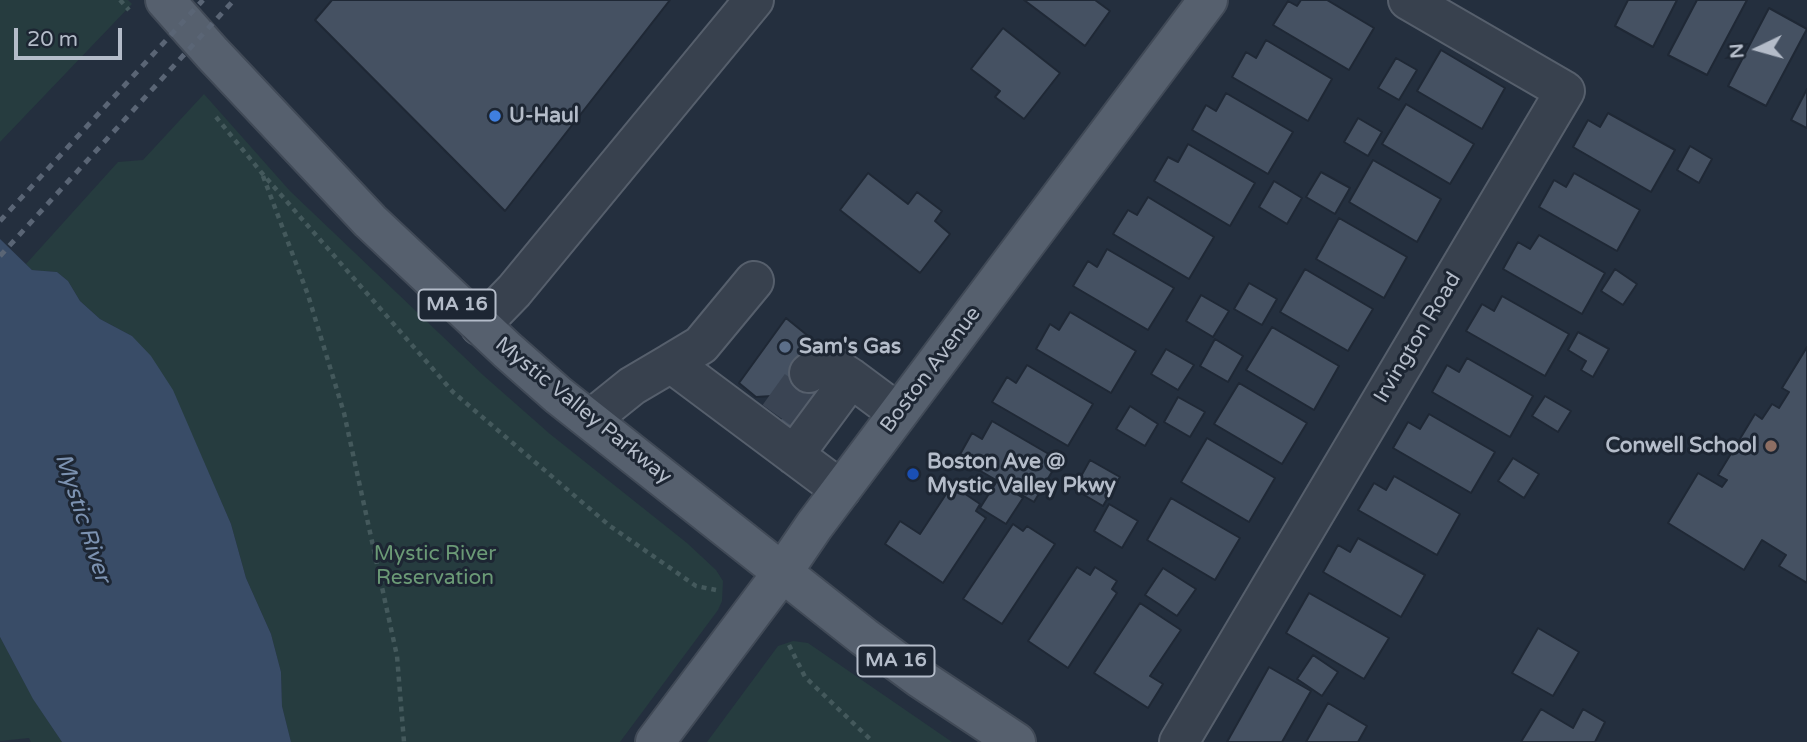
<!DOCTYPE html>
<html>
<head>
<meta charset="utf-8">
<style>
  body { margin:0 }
  #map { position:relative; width:1807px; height:742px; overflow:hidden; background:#242f3e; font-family:"Varela Round",sans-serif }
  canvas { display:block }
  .north { position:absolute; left:1723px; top:14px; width:70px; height:70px; -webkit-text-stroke:5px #1d2633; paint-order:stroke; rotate:265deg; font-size:19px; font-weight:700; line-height:28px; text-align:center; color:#b4bcc9 }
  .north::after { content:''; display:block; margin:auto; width:24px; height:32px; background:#b4bcc9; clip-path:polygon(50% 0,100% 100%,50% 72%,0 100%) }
  .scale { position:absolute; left:14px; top:28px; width:108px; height:32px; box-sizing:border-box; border:4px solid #b4bcc9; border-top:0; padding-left:9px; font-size:21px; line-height:24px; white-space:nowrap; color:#b4bcc9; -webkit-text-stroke:5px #1d2633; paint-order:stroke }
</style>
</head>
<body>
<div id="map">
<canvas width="1807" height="742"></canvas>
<div class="north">N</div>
<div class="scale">20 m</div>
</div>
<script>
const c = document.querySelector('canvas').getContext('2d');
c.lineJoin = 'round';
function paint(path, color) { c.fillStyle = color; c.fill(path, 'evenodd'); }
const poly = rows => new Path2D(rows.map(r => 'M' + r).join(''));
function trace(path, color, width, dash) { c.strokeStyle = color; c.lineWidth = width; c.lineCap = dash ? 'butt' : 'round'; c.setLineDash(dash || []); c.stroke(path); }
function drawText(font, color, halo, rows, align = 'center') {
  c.font = font + ' "Varela Round",sans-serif'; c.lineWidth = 6; c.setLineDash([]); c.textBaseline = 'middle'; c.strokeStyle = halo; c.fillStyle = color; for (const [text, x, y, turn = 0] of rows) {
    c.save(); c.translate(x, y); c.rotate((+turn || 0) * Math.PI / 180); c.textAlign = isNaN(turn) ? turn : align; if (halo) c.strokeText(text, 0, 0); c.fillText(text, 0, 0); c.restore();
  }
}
const green = poly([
  [0,0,128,0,132,4,0,142],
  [204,94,290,191,483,375,550,434,687,543,716,570,723,581,722,601,718,610,620,742,291,742,282,706,281,672,271,634,246,578,231,524,192,435,132,336,100,319,80,301,68,281,57,272,32,270,26,264,118,162,143,160],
  [0,637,33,698,62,742,31,742,29,738,0,741],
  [793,641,808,643,952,742,707,742,778,646]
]);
const water = poly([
  [0,239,32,270,57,272,68,281,80,301,100,319,132,336,151,356,173,390,231,524,246,578,271,634,281,672,282,706,291,742,62,742,33,699,0,637]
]);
const building = poly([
  [332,0,670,0,505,211,315,20,332,0],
  [1024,0,1095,0,1110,11,1085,46,1024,0],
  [1301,0,1327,0,1374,28,1349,70,1273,25,1288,1,1297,6,1301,0],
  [1628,0,1677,0,1653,47,1615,26,1628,0],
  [1697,0,1747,0,1707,75,1668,55,1697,0],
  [1769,8,1807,29,1766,106,1728,86,1769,8],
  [1003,28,1060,73,1024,119,995,97,1000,91,971,69,1003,28],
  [1266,40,1332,79,1308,121,1232,77,1246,52,1256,58,1266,40],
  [1441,50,1505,88,1482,129,1417,91,1441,50],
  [1396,58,1417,70,1399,100,1378,88,1396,58],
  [1807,89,1807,128,1791,120,1807,89],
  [1226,93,1293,132,1268,174,1192,130,1206,105,1216,111,1226,93],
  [1406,104,1474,144,1450,184,1382,144,1406,104],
  [1608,113,1675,150,1651,192,1573,147,1588,120,1600,127,1608,113],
  [1358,118,1382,132,1368,156,1344,142,1358,118],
  [1188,144,1255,183,1230,226,1154,181,1168,157,1178,162,1188,144],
  [1690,146,1712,159,1699,183,1677,170,1690,146],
  [1373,160,1441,199,1417,242,1349,202,1373,160],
  [1321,172,1350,188,1335,214,1306,197,1321,172],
  [868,173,908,204,917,192,942,211,935,221,950,234,920,273,840,210,868,173],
  [1574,173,1640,210,1617,251,1539,207,1554,180,1566,187,1574,173],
  [1274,181,1302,198,1287,224,1259,207,1274,181],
  [1148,197,1214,237,1189,279,1113,234,1128,210,1137,215,1148,197],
  [1339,218,1407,257,1384,298,1316,259,1339,218],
  [1539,235,1605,273,1582,314,1503,269,1518,242,1530,249,1539,235],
  [1107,249,1174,288,1148,330,1073,286,1088,261,1097,267,1107,249],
  [1305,269,1373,309,1348,351,1280,312,1305,269],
  [1615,269,1637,284,1623,305,1601,291,1615,269],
  [1249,283,1277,299,1262,325,1234,309,1249,283],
  [1201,295,1229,311,1213,337,1186,321,1201,295],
  [1502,296,1569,334,1545,376,1466,331,1482,304,1494,311,1502,296],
  [1070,312,1136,351,1111,393,1036,349,1050,324,1059,330,1070,312],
  [786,318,823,348,788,395,756,397,739,383,786,318],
  [1272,327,1339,366,1314,410,1246,370,1272,327],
  [1578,332,1609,349,1593,377,1581,370,1586,361,1568,350,1578,332],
  [1215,339,1243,356,1228,382,1200,366,1215,339],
  [1807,347,1807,583,1779,566,1786,555,1762,540,1744,570,1668,523,1698,473,1722,487,1727,480,1718,475,1755,414,1762,419,1772,404,1779,408,1789,392,1782,388,1807,347],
  [1166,349,1194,365,1178,390,1151,374,1166,349],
  [1467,358,1533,396,1510,437,1432,392,1447,365,1459,372,1467,358],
  [1027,365,1093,404,1068,446,992,402,1007,377,1016,383,1027,365],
  [812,377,840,398,807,441,780,420,812,377],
  [1239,383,1307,423,1282,464,1214,424,1239,383],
  [1545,396,1571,411,1558,432,1532,416,1545,396],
  [1178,397,1205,412,1190,437,1164,422,1178,397],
  [1130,406,1158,424,1145,446,1116,429,1130,406],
  [1429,414,1495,452,1471,493,1393,448,1408,422,1420,429,1429,414],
  [992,421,1059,460,1034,502,958,458,972,433,982,439,992,421],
  [1207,438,1275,478,1249,522,1181,482,1207,438],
  [1513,458,1539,474,1524,498,1498,481,1513,458],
  [1090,460,1120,477,1103,506,1074,489,1090,460],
  [1394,476,1460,514,1437,555,1358,510,1374,483,1386,490,1394,476],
  [997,481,1023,498,1006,524,980,508,997,481],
  [952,485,980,504,976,511,986,518,943,583,885,544,900,521,920,534,952,485],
  [1171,498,1240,538,1215,580,1147,540,1171,498],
  [1109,504,1138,521,1122,548,1094,531,1109,504],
  [1013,524,1023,531,1027,526,1055,544,1002,624,963,599,1013,524],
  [1358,538,1425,575,1401,617,1323,572,1338,545,1350,552,1358,538],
  [1077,567,1090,575,1095,567,1117,581,1112,589,1117,593,1068,668,1028,641,1077,567],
  [1163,568,1196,589,1177,616,1145,595,1163,568],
  [1309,593,1389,638,1364,679,1286,633,1309,593],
  [1140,603,1181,630,1150,676,1163,684,1148,708,1094,673,1140,603],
  [1538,628,1579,652,1553,696,1512,673,1538,628],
  [1313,655,1338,672,1322,696,1297,679,1313,655],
  [1269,667,1311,691,1282,742,1227,742,1269,667],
  [1328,703,1367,726,1358,742,1306,742,1328,703],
  [1541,709,1573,728,1583,709,1605,722,1595,742,1521,742,1541,709]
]);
const minorTunnel = poly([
  [778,416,809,373]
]);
const path = poly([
  [120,0,129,10],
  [216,117,261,172,453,392,610,526,696,586,716,590],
  [263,176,308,295,344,413,397,656,404,742],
  [789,645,805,677,873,742]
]);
const minor = poly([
  [480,326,514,291,754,0],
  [671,363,701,345,754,281],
  [809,373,819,365,825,364,831,365,851,378],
  [591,419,632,386,671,363,841,490],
  [794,455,851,378,898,413],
  [1179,742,1565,91,1408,0]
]);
const major = poly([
  [165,0,212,53,370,221,507,350,558,395,864,637,921,679,1016,742],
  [655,742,782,573,814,526,1208,0]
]);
const rail = poly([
  [0,221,203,0],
  [0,256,234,0]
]);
const markers = [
  [495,116,7,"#3f7fe0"],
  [785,347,7,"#5c6f8a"],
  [1771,446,7,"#8d6e63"],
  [913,474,7,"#1a4fb4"]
];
const shields = [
  [457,305,77],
  [896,661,77]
];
const shieldNames = [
  ["MA 16",457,305],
  ["MA 16",896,661]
];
const poiNames = [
  ["U-Haul",509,116],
  ["Sam's Gas",799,347],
  ["Conwell School",1757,446,"right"],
  ["Boston Ave @",927,462],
  ["Mystic Valley Pkwy",927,486]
];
const streetNames = [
  ["Irvington Road",1418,338,-59],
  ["Boston Avenue",931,370,-53],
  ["Mystic Valley Parkway",583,411,39]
];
const parkNames = [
  ["Mystic River",435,554],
  ["Reservation",435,578]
];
const waterNames = [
  ["Mystic River",82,518,72]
];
paint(green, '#263c3f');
paint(water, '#394c67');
paint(building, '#455162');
trace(building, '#1f2835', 2);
trace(minorTunnel, '#3a4453', 38, [38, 19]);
trace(minor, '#565f6c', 42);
trace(major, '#414a57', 42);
trace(path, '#44595c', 4.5, [5, 5]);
trace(minor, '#38414e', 38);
trace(major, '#56606e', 38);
trace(rail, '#5a6575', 5, [7, 7]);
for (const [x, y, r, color] of markers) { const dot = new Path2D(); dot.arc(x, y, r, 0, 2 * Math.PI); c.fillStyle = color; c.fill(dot); trace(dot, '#1d2633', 2.5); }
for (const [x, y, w] of shields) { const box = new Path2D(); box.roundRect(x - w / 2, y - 15.5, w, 31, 5); c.fillStyle = '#1d2633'; c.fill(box); trace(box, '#b4bcc9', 2); }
drawText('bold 19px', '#b4bcc9', null, shieldNames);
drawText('bold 21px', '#b4bcc9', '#1d2633', poiNames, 'left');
drawText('21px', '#b4bcc9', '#1d2633', streetNames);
drawText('21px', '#6b9a76', '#1d2633', parkNames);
drawText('italic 23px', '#7c92b1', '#1d2633', waterNames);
</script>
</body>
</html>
